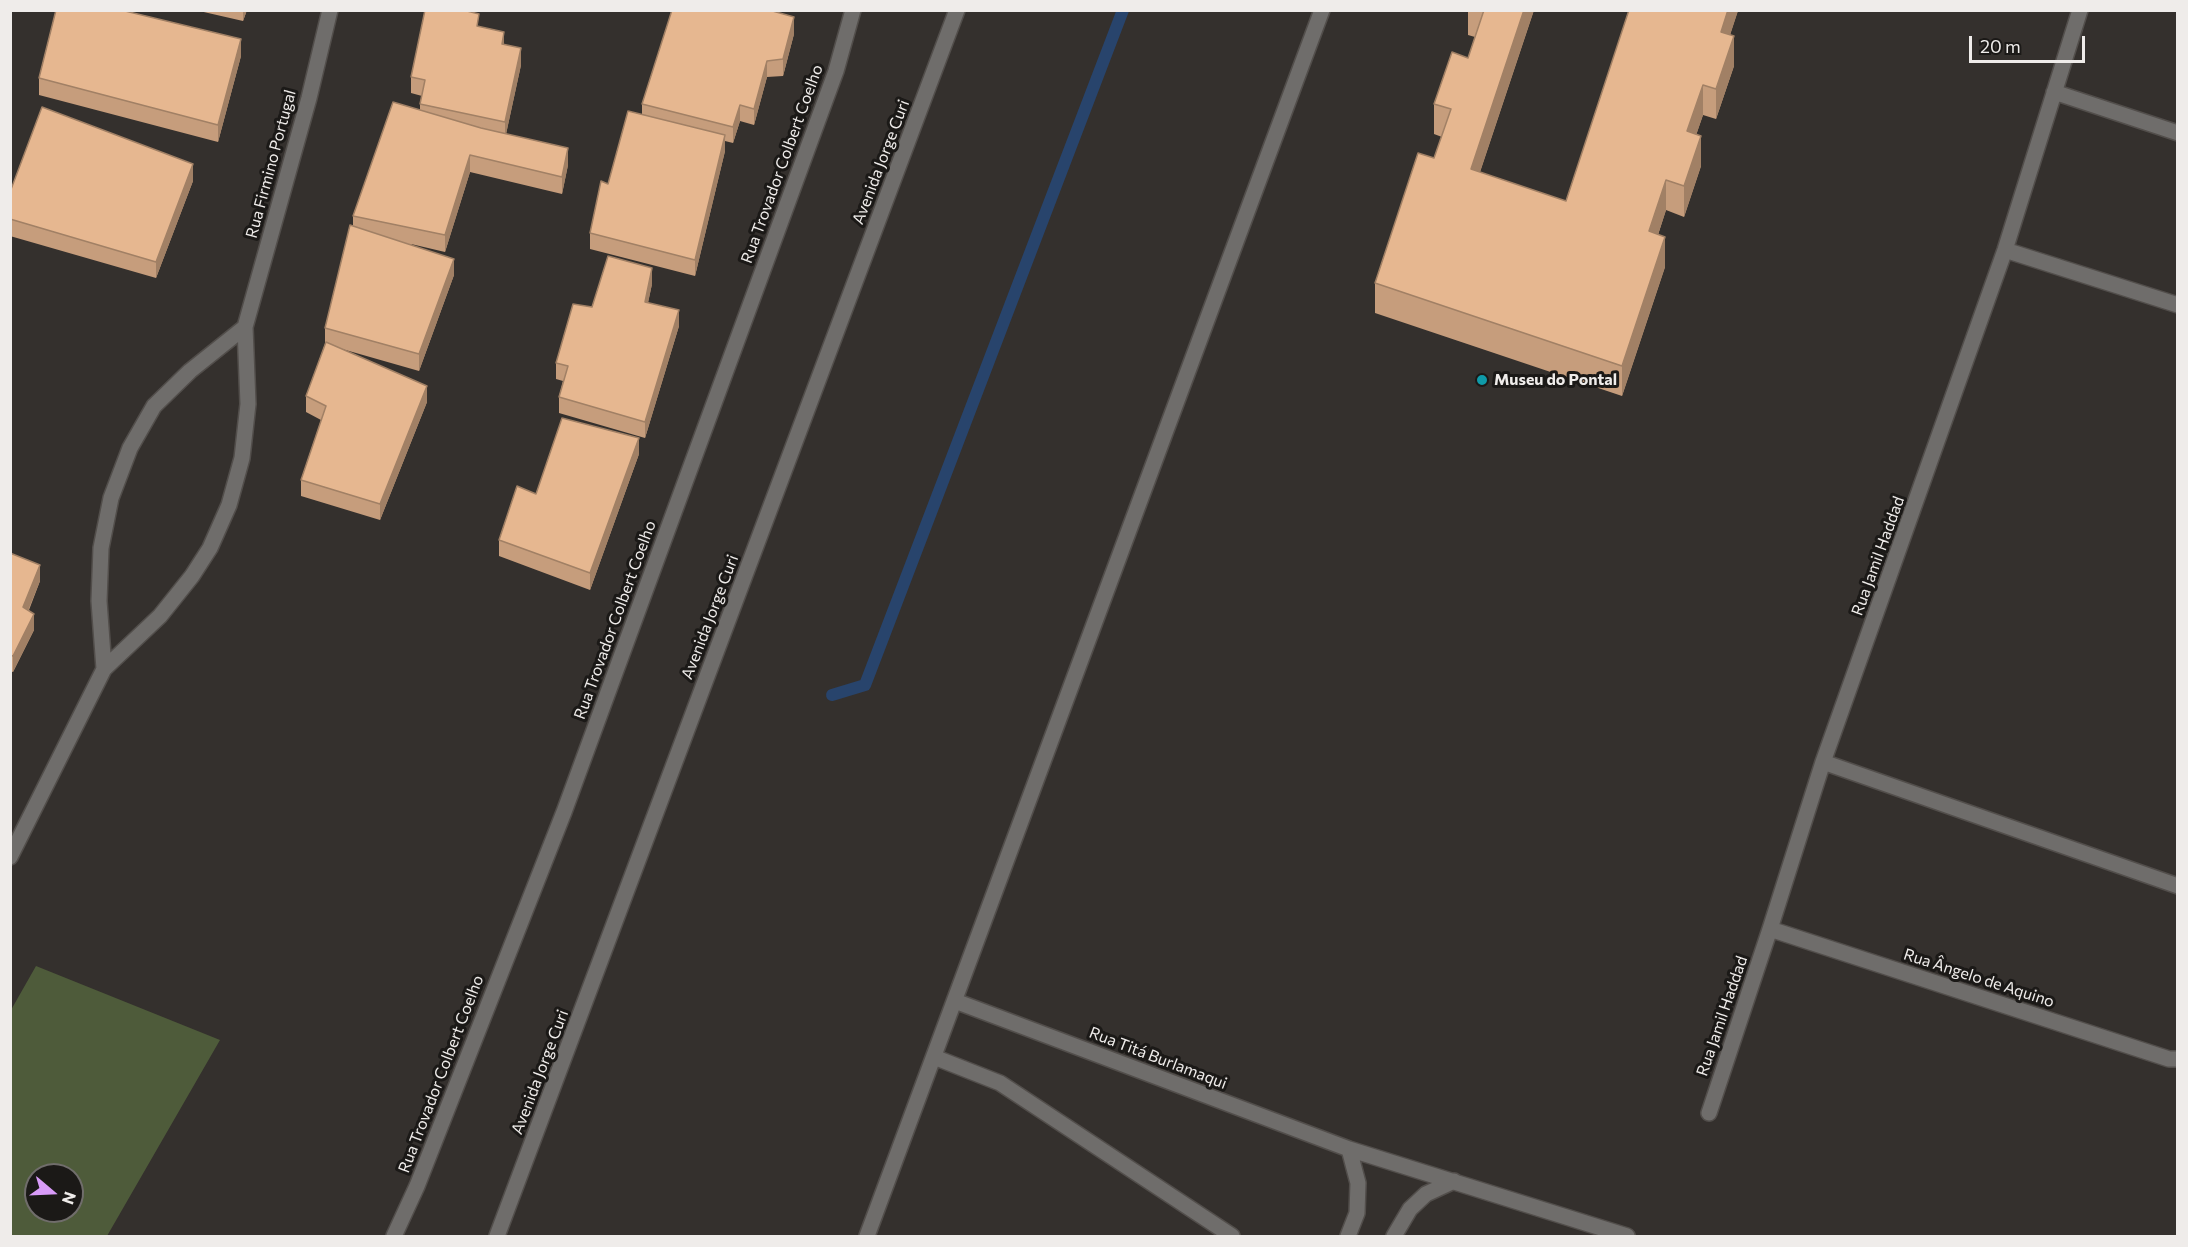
<!DOCTYPE html>
<html>
<head>
<meta charset="utf-8">
<style>
  body { margin:0 }
  #map { position:relative; width:2188px; height:1247px; overflow:hidden; background:#34302d; font-family:Commissioner,sans-serif }
  canvas { display:block }
  .frame { position:absolute; inset:0; border:12px solid #efecea; pointer-events:none }
  .north { position:absolute; left:24px; top:1163px; width:60px; height:60px; box-sizing:border-box; background:#1b1917; border:2px solid #706d6b; border-radius:50%; rotate:109deg; font-size:16px; font-weight:700; line-height:24px; text-align:center; color:#efecea }
  .north::after { content:''; display:block; margin:auto; width:21px; height:27px; background:#d89bf8; clip-path:polygon(50% 0,100% 100%,50% 72%,0 100%) }
  .scale { position:absolute; left:1969px; top:36px; width:116px; height:27px; box-sizing:border-box; border:3px solid #efecea; border-top:0; padding-left:8px; font-size:18px; line-height:21px; white-space:nowrap; color:#efecea; -webkit-text-stroke:4px #1b1917; paint-order:stroke }
</style>
</head>
<body>
<div id="map">
<canvas width="2188" height="1247"></canvas>
<div class="frame"></div>
<div class="north">N</div>
<div class="scale">20 m</div>
</div>
<script>
const c = document.querySelector('canvas').getContext('2d');
c.lineJoin = 'round';
function paint(path, color) { c.fillStyle = color; c.fill(path, 'evenodd'); }
const poly = rows => new Path2D(rows.map(r => 'M' + r).join(''));
function trace(path, color, width, dash) { c.strokeStyle = color; c.lineWidth = width; c.lineCap = dash ? 'butt' : 'round'; c.setLineDash(dash || []); c.stroke(path); }
function drawText(font, color, halo, rows, align = 'center') {
  c.font = font + ' Commissioner,sans-serif'; c.lineWidth = 6; c.setLineDash([]); c.textBaseline = 'middle'; c.strokeStyle = halo; c.fillStyle = color; for (const [text, x, y, turn = 0] of rows) {
    c.save(); c.translate(x, y); c.rotate((+turn || 0) * Math.PI / 180); c.textAlign = isNaN(turn) ? turn : align; if (halo) c.strokeText(text, 0, 0); c.fillText(text, 0, 0); c.restore();
  }
}
const green = poly([
  [36,966,220,1040,107,1236,11,1236,11,1010],
  [36,1175,72,1175,72,1211,36,1211]
]);
const stream = poly([
  [832,695,865,685,1123,10]
]);
const minor = poly([
  [2054,92,2178,133],
  [2005,250,2178,305],
  [104,669,99,601,101,548,111,498,130,448,154,406,190,371,245,327],
  [1823,762,2178,886],
  [10,857,104,669,160,616,192,576,210,548,229,505,242,458,248,404,245,327,309,98,330,10],
  [1770,929,2169,1059,2178,1059],
  [955,1001,1349,1149,1627,1236],
  [934,1057,1000,1083,1232,1236],
  [1709,1113,1770,929,1823,762,2005,250,2080,10],
  [394,1236,417,1186,564,812,836,71,853,10],
  [497,1236,957,10],
  [867,1236,1322,10],
  [1348,1236,1357,1213,1358,1183,1349,1149],
  [1394,1236,1410,1209,1426,1194,1454,1181]
]);
const wall = poly([
  [195,10,247,10,243,21],
  [1468,10,1534,10,1480,172,1566,201,1738,10,1730,35,1734,66,1716,119,1703,115,1696,135,1701,166,1684,217,1666,210,1658,235,1665,267,1622,396,1375,313,1375,283,1434,158,1442,137,1434,134,1434,104,1468,58,1475,37,1468,35],
  [479,26,504,45,521,65,506,134,568,165,562,194,470,172,445,252,411,244,454,275,419,371,342,349,427,402,380,520,301,496,301,480,321,420,306,412,306,396,325,344,325,328,353,226,353,216,420,110,420,104,422,96,411,93,411,77],
  [794,34,783,76,767,77,754,125,740,121,733,143,725,141,725,151,695,276,590,249,590,233,608,184,642,115,642,104],
  [241,56,218,142,39,95,39,78],
  [193,181,156,278,10,236,10,192],
  [652,284,648,302,679,326,645,438,559,413,559,397,563,381,556,379,556,363],
  [639,454,590,590,499,556,499,540],
  [10,553,40,581,29,610,34,630,13,672,10,671]
]);
const shadedWall = poly([
  [243,10,247,10,243,21],
  [1524,10,1534,10,1471,199,1471,169],
  [1728,10,1738,11,1721,62,1721,32],
  [794,17,794,34,783,76,783,59],
  [504,32,504,48,502,44],
  [1734,36,1734,66,1716,119,1716,89],
  [241,39,241,56,218,142,218,125],
  [521,48,521,65,505,139,505,122],
  [767,61,767,77,754,125,754,109],
  [1703,85,1703,115,1687,162,1687,131],
  [740,105,740,121,733,143,733,127],
  [725,135,725,151,695,276,695,260],
  [1701,136,1701,166,1684,217,1684,186],
  [568,148,568,165,562,194,562,177],
  [470,155,470,172,445,252,445,235],
  [193,164,193,181,156,278,156,262],
  [1666,180,1666,210,1649,262,1649,231],
  [1665,237,1665,267,1622,396,1622,366],
  [454,259,454,275,419,371,419,354],
  [652,268,652,284,645,318,645,302],
  [679,310,679,326,645,438,645,422],
  [427,386,427,402,380,520,380,504],
  [639,438,639,454,590,590,590,573],
  [40,565,40,581,23,623,23,607],
  [34,614,34,630,13,672,13,656]
]);
const building = poly([
  [56,10,121,10,241,39,218,125,39,78,56,10],
  [425,10,463,10,479,14,477,26,504,32,502,44,521,48,505,122,420,104,425,80,411,77,425,10],
  [672,10,769,10,794,17,783,59,767,61,754,109,740,105,733,127,642,104,672,10],
  [1484,10,1524,10,1471,169,1566,201,1629,10,1728,10,1721,32,1734,36,1716,89,1703,85,1687,131,1701,136,1684,186,1666,180,1649,231,1665,237,1622,366,1375,283,1418,153,1434,158,1451,109,1434,104,1452,52,1468,58,1484,10],
  [393,102,481,128,568,148,562,177,470,155,445,235,353,216,393,102],
  [42,107,193,164,156,262,10,219,10,192,42,107],
  [628,111,725,135,695,260,590,233,601,181,608,184,628,111],
  [350,225,454,259,419,354,325,328,350,225],
  [608,256,652,268,645,302,679,310,645,422,559,397,568,366,556,363,573,304,592,307,608,256],
  [326,342,427,386,380,504,301,480,326,406,306,396,326,342],
  [562,418,639,438,590,573,499,540,517,486,536,494,562,418],
  [10,553,40,565,23,607,34,614,13,656,10,655,10,553]
]);
const markers = [
  [1482,380,6,"#0f9aa8"]
];
const streetNames = [
  ["Avenida Jorge Curi",881,162,-69],
  ["Rua Firmino Portugal",271,164,-75],
  ["Rua Trovador Colbert Coelho",782,164,-70],
  ["Rua Jamil Haddad",1878,556,-70],
  ["Avenida Jorge Curi",710,617,-69],
  ["Rua Trovador Colbert Coelho",615,620,-70],
  ["Rua Ângelo de Aquino",1979,978,18],
  ["Rua Jamil Haddad",1722,1016,-71],
  ["Rua Titá Burlamaqui",1158,1058,21],
  ["Avenida Jorge Curi",540,1072,-69],
  ["Rua Trovador Colbert Coelho",441,1074,-69]
];
const poiNames = [
  ["Museu do Pontal",1494,380]
];
paint(green, '#4e5b3a');
trace(stream, '#28446c', 12);
trace(minor, '#524e4b', 18);
trace(minor, '#6f6d6b', 15);
paint(wall, '#c69d7c');
paint(shadedWall, '#a18065');
paint(building, '#e6b790');
trace(building, '#a18065', 1.5);
for (const [x, y, r, color] of markers) { const dot = new Path2D(); dot.arc(x, y, r, 0, 2 * Math.PI); c.fillStyle = color; c.fill(dot); trace(dot, '#1b1917', 2); }
drawText('16px', '#efecea', '#1b1917', streetNames);
drawText('bold 16px', '#efecea', '#1b1917', poiNames, 'left');
</script>
</body>
</html>
